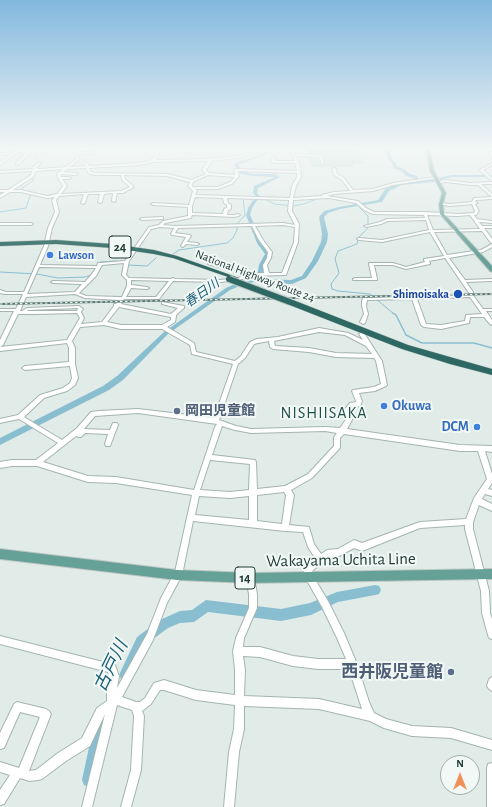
<!DOCTYPE html>
<html>
<head>
<meta charset="utf-8">
<style>
  body { margin:0 }
  #map { position:relative; width:492px; height:807px; overflow:hidden; background:#e1ece8; font-family:"Alegreya Sans",sans-serif }
  canvas { display:block }
  .north { position:absolute; left:440px; top:755px; width:40px; height:40px; box-sizing:border-box; background:#f2f8f6; border:1px solid #9fadaa; border-radius:50%; rotate:0deg; font-size:11px; font-weight:700; line-height:16px; text-align:center; color:#223c38 }
  .north::after { content:''; display:block; margin:auto; width:14px; height:18px; background:#f18f5a; clip-path:polygon(50% 0,100% 100%,50% 72%,0 100%) }
</style>
</head>
<body>
<div id="map">
<canvas width="492" height="807"></canvas>
<div class="north">N</div>
</div>
<script>
const c = document.querySelector('canvas').getContext('2d');
c.lineJoin = 'round';
function paint(path, color) { c.fillStyle = color; c.fill(path, 'evenodd'); }
const poly = rows => new Path2D(rows.map(r => 'M' + r).join(''));
function trace(path, color, width, dash) { c.strokeStyle = color; c.lineWidth = width; c.lineCap = dash ? 'butt' : 'round'; c.setLineDash(dash || []); c.stroke(path); }
function drawText(font, color, halo, rows, align = 'center') {
  c.font = font + ' "Alegreya Sans","Noto Sans JP",sans-serif'; c.lineWidth = 4; c.setLineDash([]); c.textBaseline = 'middle'; c.strokeStyle = halo; c.fillStyle = color; for (const [text, x, y, turn = 0] of rows) {
    c.save(); c.translate(x, y); c.rotate((+turn || 0) * Math.PI / 180); c.textAlign = isNaN(turn) ? turn : align; if (halo) c.strokeText(text, 0, 0); c.fillText(text, 0, 0); c.restore();
  }
}
const green = poly([
  [306,147,355,147,355,149,365,164,354,164,354,166,348,167,314,167,311,165]
]);
const streamFar1 = poly([
  [20,190,34,180,31,178,35,174],
  [258,197,262,197,274,204,293,206,304,204,319,198],
  [328,197,338,198],
  [358,206,368,216,368,228,358,238,357,244,338,251,335,259,339,273,331,284,332,289,338,291,370,294,394,314],
  [0,212,26,208,30,196,33,194],
  [173,254,179,250,227,243,233,238,237,230,237,224,245,215,243,198],
  [128,265,147,266,156,258],
  [95,270,100,262,116,261,124,264],
  [0,272,37,274,58,278,85,277,92,275]
]);
const stream = poly([
  [393,313,396,315,406,335,422,343,474,343,492,348]
]);
const river = poly([
  [244,147,262,149,270,153,238,165,244,172,253,174,275,174,280,177,258,188,257,193,260,196,252,208,250,215,263,243,271,254,265,265,263,279,291,280,302,276,312,261,321,242,322,234,319,217,324,211,339,207,378,200,385,189,399,183,415,181,413,178,406,176,402,171,393,168,392,163,388,159,383,147,387,147,389,149,392,159,396,163,396,166,404,169,410,174,417,176,419,181,433,180,451,175,492,175,492,177,451,177,433,182,402,185,389,191,382,202,340,209,328,213,324,217,328,234,327,242,318,261,306,278,292,284,254,282,245,284,230,290,168,334,123,380,109,390,0,445,0,438,103,386,117,376,164,332,226,288,241,281,257,278,259,265,265,254,257,243,246,215,248,208,256,196,253,193,254,186,275,177,253,176,241,174,234,165,236,163,265,153,244,147],
  [375,585,379,586,381,590,379,594,375,595,338,602,311,615,281,621,208,612,194,622,180,623,168,628,145,645,129,679,125,681,121,679,119,675,137,637,160,620,180,611,192,610,206,600,281,609,310,603,337,592,375,585],
  [108,703,113,704,114,709,107,725,96,780,94,785,89,787,84,785,82,780,94,724,103,704,108,703]
]);
const minor = poly([
  [0,147,3,147,3,148,4,149,14,152,27,149,56,147,79,149,80,147,82,147,80,152,91,152,92,153,91,154,79,154,78,156,79,159,88,164,89,166,139,163,149,161,154,158,157,150,158,149,159,150,157,159,155,160,208,159,204,153,196,147,199,147,206,151,210,159,243,155,255,152,242,149,232,150,233,148,242,147,257,151,272,147,276,147,243,157,212,161,206,170,209,173,235,175,234,170,236,169,297,171,295,163,273,163,271,162,272,157,273,156,274,157,275,161,295,161,293,155,284,147,287,147,295,154,321,155,324,164,322,164,319,157,296,156,300,166,301,177,296,186,293,198,322,196,322,195,334,192,350,191,342,180,334,175,332,169,334,168,336,169,337,174,344,178,353,190,373,189,393,183,435,177,437,178,393,185,373,191,334,194,327,196,358,201,366,208,374,212,425,212,458,214,474,213,475,211,472,204,450,206,439,204,441,203,450,204,472,202,474,198,492,197,478,185,471,185,446,182,438,183,436,182,446,180,471,183,492,182,492,184,481,184,492,194,492,199,476,200,475,202,478,203,475,204,479,211,476,215,474,215,477,219,492,221,492,223,479,222,482,226,492,226,492,228,484,228,492,239,492,243,491,243,482,231,434,232,447,255,481,250,492,244,492,247,483,252,449,258,465,280,492,279,492,281,466,282,473,292,473,293,469,293,445,258,429,261,430,263,430,264,406,269,393,265,374,265,377,279,377,280,353,280,353,279,355,278,372,278,369,264,369,263,393,263,406,267,425,262,424,260,424,259,444,256,430,232,382,242,359,240,357,239,359,238,382,240,429,230,426,220,388,221,381,224,366,227,364,226,380,222,387,219,425,218,424,215,373,214,364,210,356,203,329,198,293,200,292,211,299,224,298,242,286,275,251,276,239,280,220,282,173,281,159,299,124,299,121,304,171,314,178,308,162,304,162,302,184,306,184,308,176,315,176,316,175,322,167,327,194,343,196,352,235,361,241,356,250,342,257,339,278,337,319,328,348,333,363,340,359,334,362,332,364,333,382,361,387,385,386,386,375,391,359,393,362,401,360,406,354,407,351,410,353,418,347,429,460,445,492,446,492,452,485,451,492,474,492,483,488,489,492,490,492,496,485,494,482,499,492,504,492,511,479,505,473,522,473,529,489,591,490,613,492,619,492,639,489,638,488,635,482,613,481,591,465,529,465,525,420,528,362,551,354,548,339,556,329,557,312,571,313,576,328,601,344,633,357,664,369,702,374,713,386,719,412,726,451,728,492,740,492,750,451,738,412,736,384,728,370,721,319,709,244,706,244,729,239,752,234,807,224,807,229,752,234,729,235,705,196,700,164,690,160,690,151,704,142,711,144,716,141,770,131,807,121,807,131,770,134,716,132,710,117,705,92,807,82,807,105,714,90,746,66,761,42,779,38,780,29,781,20,778,4,804,0,805,0,790,10,775,0,772,0,762,19,768,40,717,20,712,4,748,0,749,0,733,14,704,17,702,46,709,49,711,51,714,29,771,36,770,58,753,82,738,97,708,107,701,107,690,109,676,108,672,0,644,0,636,115,665,119,676,117,688,147,634,161,598,175,572,192,495,116,483,88,482,37,466,12,466,0,468,0,462,12,460,36,460,58,443,19,419,0,423,0,419,18,415,40,395,63,388,70,383,72,378,70,366,25,370,22,368,25,366,69,362,69,348,67,343,0,351,0,347,67,340,80,318,77,313,35,314,18,314,3,345,0,347,0,340,14,311,0,311,0,309,16,309,23,294,5,294,0,293,0,290,6,292,24,292,44,246,48,228,55,212,52,200,55,197,47,198,21,192,10,192,0,198,0,195,5,192,0,192,0,190,8,190,31,175,32,171,0,173,0,171,35,169,32,168,39,162,41,163,36,168,40,169,66,167,76,159,76,156,78,151,56,149,44,150,35,158,34,157,40,150,29,151,29,154,18,165,16,165,16,163,26,153,26,151,20,152,15,154,0,165,0,162,10,155,0,155,0,153,11,153,2,151,0,147],
  [78,160,86,166,70,167,78,160],
  [208,161,202,170,206,174,192,180,167,174,94,173,90,171,89,168,139,165,154,162,208,161],
  [86,168,88,173,94,175,121,175,122,180,130,187,121,191,61,194,67,186,62,179,69,179,71,178,69,177,61,177,61,174,76,175,78,174,77,173,63,172,67,169,86,168],
  [63,169,58,173,57,176,63,186,57,194,47,196,21,190,13,190,33,177,36,171,63,169],
  [238,171,297,173,297,177,292,186,290,198,195,195,197,191,195,189,218,189,232,184,239,176,238,171],
  [124,175,167,176,190,182,188,186,193,191,189,205,153,203,151,204,153,205,188,207,188,216,163,221,159,225,149,227,125,261,100,263,98,263,97,266,40,265,48,246,52,228,59,212,56,200,59,196,84,194,81,203,83,204,85,203,88,194,100,194,98,202,100,203,102,202,104,194,113,193,112,201,115,202,117,193,123,193,134,187,125,179,124,175],
  [208,175,235,177,230,182,218,187,193,187,192,186,193,182,208,175],
  [195,197,223,198,224,203,227,205,227,208,224,209,223,214,192,213,192,206,195,197],
  [227,198,289,200,288,211,295,225,283,223,175,226,163,225,165,223,191,218,192,215,234,217,239,216,240,215,238,214,234,215,227,215,228,210,231,209,231,205,228,203,227,198],
  [427,215,458,216,470,215,480,229,433,230,427,215],
  [283,225,295,227,294,242,282,273,269,273,267,265,271,258,272,252,263,240,255,226,283,225],
  [252,226,259,240,268,252,267,258,263,265,264,273,248,274,246,272,210,262,208,263,208,264,242,274,244,276,238,278,220,280,175,279,173,278,171,279,129,278,126,275,129,261,151,229,160,227,174,228,171,234,172,235,186,237,181,246,183,247,186,244,197,245,199,244,197,243,187,242,191,236,190,235,175,233,178,228,252,226],
  [124,263,122,275,127,280,127,286,122,297,120,297,86,296,79,293,96,276,102,265,124,263],
  [39,267,96,268,92,274,85,282,53,281,51,282,53,283,82,284,75,292,27,294,39,267],
  [131,280,169,281,156,297,126,297,131,288,147,289,149,288,147,287,131,285,131,280],
  [75,294,85,298,119,300,116,304,114,304,114,306,102,322,81,324,84,318,81,312,83,309,79,306,27,308,22,311,20,311,26,297,75,294],
  [119,307,171,317,171,320,162,325,121,325,107,322,119,307],
  [78,308,77,311,27,311,28,310,78,308],
  [104,325,121,329,162,329,190,345,192,354,233,364,214,418,138,409,99,411,91,412,77,428,62,440,24,417,44,398,67,391,75,385,78,378,75,364,75,348,72,341,80,327,104,325],
  [319,332,345,335,366,346,372,354,336,353,309,348,275,346,274,341,319,332],
  [269,341,270,347,273,349,309,352,336,357,374,358,376,361,381,384,374,387,353,390,352,391,356,401,356,402,350,403,345,409,347,418,340,428,325,427,251,429,236,426,219,420,238,364,245,358,254,344,258,343,269,341],
  [138,413,217,424,215,427,194,490,116,477,88,476,43,462,76,436,79,437,81,437,85,433,108,434,105,444,106,446,110,446,118,425,117,423,113,423,110,430,84,429,95,416,138,413],
  [222,426,235,430,251,433,325,431,337,433,334,437,334,446,308,474,285,486,257,489,256,462,255,460,212,455,222,426],
  [344,434,460,451,478,451,487,479,474,498,466,519,420,522,362,543,354,540,338,549,327,550,321,554,314,544,309,527,289,525,294,495,291,490,312,478,339,449,340,447,340,438,344,434],
  [210,460,250,464,249,490,230,492,200,490,210,460],
  [284,492,286,495,282,524,257,521,257,495,284,492],
  [199,496,230,498,249,496,249,520,195,515,199,496],
  [193,521,285,531,303,532,308,547,315,558,305,567,304,570,305,577,322,607,337,638,346,659,318,659,293,656,260,647,243,647,244,638,257,608,257,594,254,578,253,575,250,574,247,575,246,578,249,594,249,608,236,638,233,651,235,670,235,695,196,690,164,680,154,683,145,698,140,702,136,702,122,697,153,640,167,603,182,575,193,521],
  [243,656,260,657,293,666,318,669,349,669,362,709,319,699,244,696,245,670,243,656],
  [487,147,489,147,492,153,492,158,491,157,487,147],
  [492,163,492,165,483,170,492,178,492,181,479,170,492,163],
  [162,217,163,217,163,219,142,220,140,219,142,218,162,217],
  [0,223,31,223,33,224,31,225,0,225,0,223],
  [471,295,473,295,483,309,492,309,492,311,486,311,492,320,492,325,490,324,484,317,470,317,469,323,441,329,424,327,421,325,412,299,367,300,366,306,368,314,365,323,363,324,360,322,364,314,362,306,362,301,363,298,365,298,471,295],
  [470,297,482,314,466,315,465,321,441,325,426,324,417,299,470,297],
  [492,677,492,691,489,689,487,686,489,679,492,677],
  [492,763,492,807,487,807,487,768,488,764,492,763]
]);
const major = poly([
  [426,147,430,147,434,171,446,193,443,204,444,214,492,266,492,272,490,271,440,214,439,204,442,193,430,171,426,147],
  [0,549,177,570,250,573,492,569,492,579,250,583,177,580,0,559,0,549]
]);
const highway = poly([
  [56,240,113,244,154,250,177,256,239,278,236,280,234,279,173,258,154,254,113,248,56,244,0,246,0,242,56,240],
  [287,300,293,300,408,345,492,369,492,375,450,364,402,349,287,304,287,300]
]);
const rail = poly([
  [0,304,492,294]
]);
const highwayBridge = poly([
  [229,279,290,302]
]);
const markers = [
  [50,255,4,"#3f7fe0"],
  [458,294,5,"#1a4fb4"],
  [384,406,4,"#3f7fe0"],
  [177,411,4,"#5c6f8a"],
  [477,427,4,"#3f7fe0"],
  [451,672,4,"#5c6f8a"]
];
const farShopnames = [
  ["Lawson",58,255]
];
const farStreetnames = [
  ["National Highway Route 24",255,276,21]
];
const farTransitnames = [
  ["Shimoisaka",449,294]
];
const shields = [
  [120,247,22],
  [245,578,20]
];
const shieldNames = [
  ["24",120,247],
  ["14",245,578]
];
const farWaternames = [
  ["春日川",202,293,-35]
];
const shopNames = [
  ["Okuwa",392,406],
  ["DCM",469,427,"right"]
];
const serviceNames = [
  ["岡田児童館",185,411]
];
const quarterNames = [
  ["NISHIISAKA",324,413]
];
const nearStreetnames = [
  ["Wakayama Uchita Line",341,560,-1]
];
const nearServicenames = [
  ["西井阪児童館",443,672]
];
const nearWaternames = [
  ["古戸川",111,666,-64]
];
paint(green, '#baddc7');
trace(streamFar1, '#89bed0', 1);
trace(stream, '#89bed0', 1.5);
paint(river, '#89bed0');
trace(minor, '#a4b4b0', 2);
trace(major, '#c1c8c7', 2);
trace(highway, '#c1c8c7', 1);
paint(minor, '#fff');
paint(major, '#66a198');
paint(highway, '#2e6862');
trace(rail, '#5c7873', 2);
trace(rail, '#f2f8f6', 1, [2.5]);
trace(highwayBridge, '#c1c8c7', 8, []);
trace(highwayBridge, '#2e6862', 6);
const sky = c.createLinearGradient(0, 0, 0, 260);
sky.addColorStop(0, '#82b8de');
sky.addColorStop(0.57, '#f2f6f5');
sky.addColorStop(1, '#f2f6f500');
c.fillStyle = sky;
c.fillRect(0, 0, 492, 260);
for (const [x, y, r, color] of markers) { const dot = new Path2D(); dot.arc(x, y, r, 0, 2 * Math.PI); c.fillStyle = color; c.fill(dot); trace(dot, '#f2f8f6', 1.5); }
drawText('bold 12px', '#366cbe', '#f2f8f6', farShopnames, 'left');
drawText('12px', '#223c38', '#f2f8f6', farStreetnames);
drawText('bold 12px', '#164399', '#f2f8f6', farTransitnames, 'right');
for (const [x, y, w] of shields) { const box = new Path2D(); box.roundRect(x - w / 2, y - 11, w, 22, 3); c.fillStyle = '#f2f8f6'; c.fill(box); trace(box, '#223c38', 1); }
drawText('bold 13px', '#223c38', null, shieldNames);
drawText('italic 13px', '#1c5f77', '#f2f8f6', farWaternames);
drawText('bold 14px', '#366cbe', '#f2f8f6', shopNames, 'left');
drawText('bold 14px', '#4e5e75', '#f2f8f6', serviceNames, 'left');
c.letterSpacing = '1px';
drawText('16px', '#1e4e47', '#f2f8f6', quarterNames);
c.letterSpacing = '0px';
drawText('17px', '#223c38', '#f2f8f6', nearStreetnames);
drawText('bold 17px', '#4e5e75', '#f2f8f6', nearServicenames, 'right');
drawText('italic 18px', '#1c5f77', '#f2f8f6', nearWaternames);
</script>
</body>
</html>
